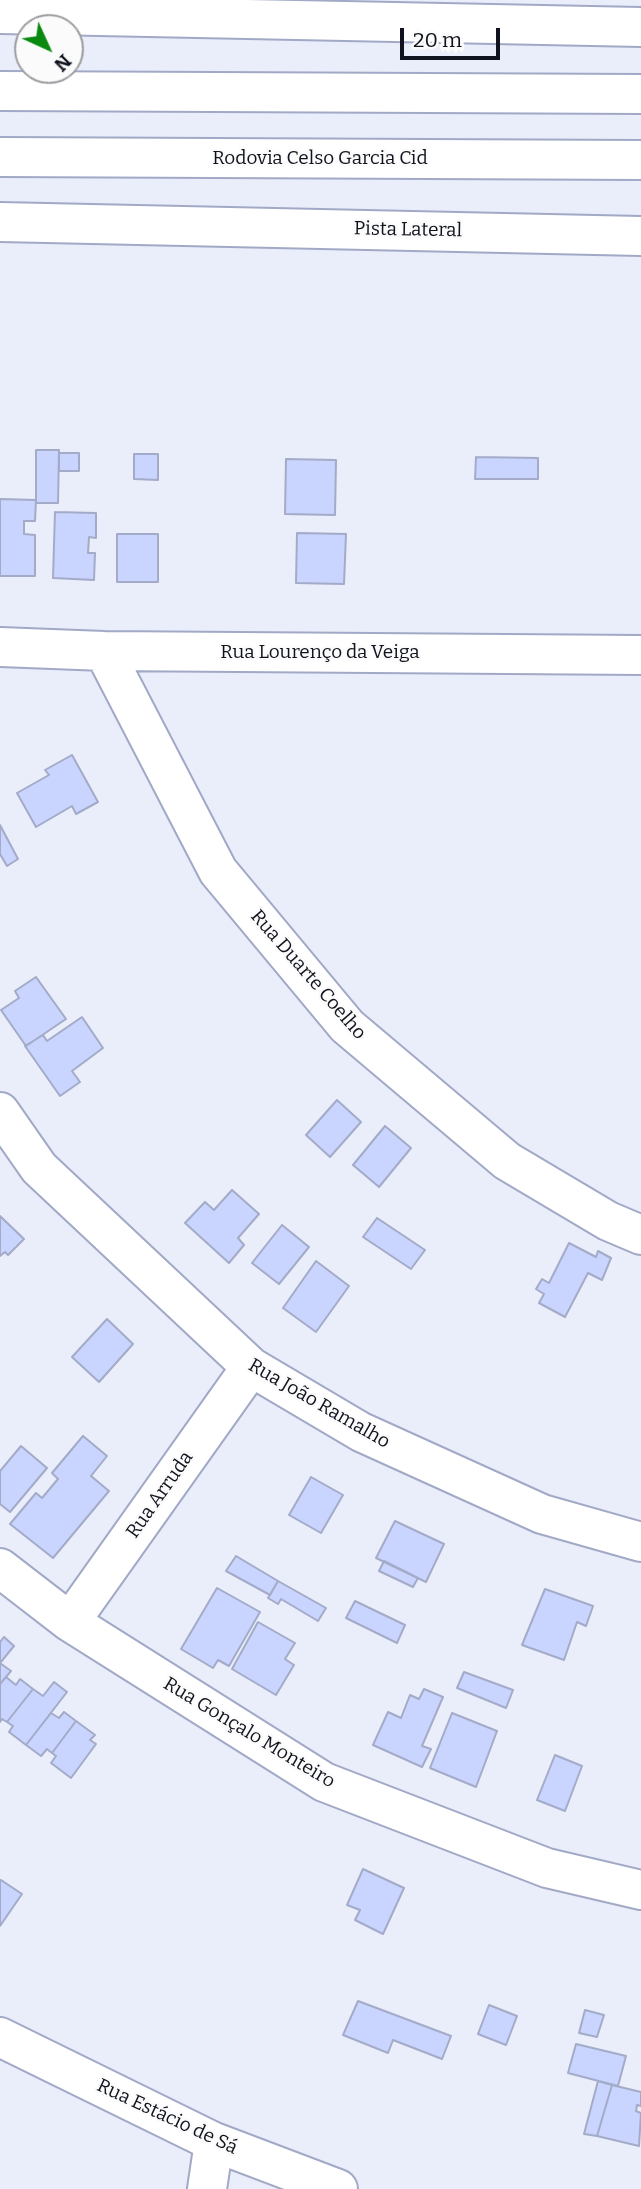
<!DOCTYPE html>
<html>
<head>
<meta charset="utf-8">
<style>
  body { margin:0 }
  #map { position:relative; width:641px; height:2189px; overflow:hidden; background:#eaedfa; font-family:Bitter,serif }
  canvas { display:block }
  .north { position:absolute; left:14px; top:14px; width:70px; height:70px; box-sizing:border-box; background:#fbfbfb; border:2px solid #9d9ea2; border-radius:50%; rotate:135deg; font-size:19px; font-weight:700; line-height:28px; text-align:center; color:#10131d }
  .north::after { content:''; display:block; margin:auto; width:24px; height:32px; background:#0a8910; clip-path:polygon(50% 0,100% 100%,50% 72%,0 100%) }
  .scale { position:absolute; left:400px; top:28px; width:100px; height:32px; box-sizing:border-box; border:4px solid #10131d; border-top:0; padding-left:9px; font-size:21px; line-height:24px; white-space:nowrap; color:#10131d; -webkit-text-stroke:5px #fbfbfb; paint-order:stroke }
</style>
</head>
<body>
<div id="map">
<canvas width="641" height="2189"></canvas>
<div class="north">N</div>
<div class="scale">20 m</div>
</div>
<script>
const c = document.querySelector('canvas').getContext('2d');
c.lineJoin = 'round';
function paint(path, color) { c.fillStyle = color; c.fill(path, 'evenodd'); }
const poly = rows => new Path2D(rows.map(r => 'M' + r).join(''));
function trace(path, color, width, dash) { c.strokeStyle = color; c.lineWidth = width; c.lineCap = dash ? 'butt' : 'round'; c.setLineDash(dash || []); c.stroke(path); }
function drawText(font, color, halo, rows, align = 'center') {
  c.font = font + ' Bitter,serif'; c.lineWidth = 5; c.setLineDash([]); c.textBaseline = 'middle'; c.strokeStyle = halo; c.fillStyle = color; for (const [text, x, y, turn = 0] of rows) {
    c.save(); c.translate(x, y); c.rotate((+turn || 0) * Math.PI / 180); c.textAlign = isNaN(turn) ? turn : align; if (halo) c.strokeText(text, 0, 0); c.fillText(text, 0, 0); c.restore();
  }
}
const building = poly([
  [36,450,59,450,58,503,36,503,36,450],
  [59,453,79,453,79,471,59,471,59,453],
  [134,454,158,454,158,480,134,479,134,454],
  [476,457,538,458,538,479,475,479,476,457],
  [286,459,336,460,335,515,285,514,286,459],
  [0,499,36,500,35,521,24,521,24,534,35,535,35,576,0,576,0,499],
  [55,512,96,513,96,538,89,537,88,553,95,553,94,580,53,578,55,512],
  [297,533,346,534,344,584,296,583,297,533],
  [117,534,158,534,158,582,117,582,117,534],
  [72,755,98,802,76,814,72,806,36,827,17,793,49,775,45,770,72,755],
  [0,825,18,859,7,866,0,854,0,825],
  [36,977,66,1019,26,1046,1,1010,19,998,15,991,36,977],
  [82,1017,103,1048,72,1071,80,1082,60,1096,25,1046,43,1035,47,1041,82,1017],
  [337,1100,361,1122,330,1157,306,1135,337,1100],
  [385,1126,411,1148,379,1187,353,1165,385,1126],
  [232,1190,259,1214,238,1238,244,1245,229,1263,185,1223,205,1202,214,1210,232,1190],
  [0,1216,24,1239,8,1255,5,1252,0,1256,0,1216],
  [377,1218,425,1250,411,1269,363,1237,377,1218],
  [282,1225,309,1247,279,1284,252,1263,282,1225],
  [569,1243,596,1257,598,1251,611,1258,602,1280,588,1273,565,1317,539,1303,544,1294,536,1289,542,1279,549,1283,569,1243],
  [316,1261,349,1286,316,1332,283,1308,316,1261],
  [107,1319,133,1344,99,1382,72,1357,107,1319],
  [83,1436,107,1456,91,1476,109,1491,53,1558,10,1524,36,1493,42,1498,58,1479,52,1473,83,1436],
  [21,1446,47,1468,10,1512,0,1504,0,1471,21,1446],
  [311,1477,343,1495,321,1533,289,1515,311,1477],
  [395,1521,444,1544,426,1582,376,1558,395,1521],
  [236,1556,278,1581,270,1595,226,1571,236,1556],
  [384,1561,418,1578,413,1587,379,1571,384,1561],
  [278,1581,326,1608,318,1621,281,1599,278,1604,268,1598,278,1581],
  [217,1588,260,1612,229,1666,218,1660,213,1668,181,1649,217,1588],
  [545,1589,593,1606,586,1626,577,1622,564,1660,522,1645,545,1589],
  [355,1601,405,1625,397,1643,346,1618,355,1601],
  [258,1622,295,1643,285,1659,294,1665,276,1695,232,1669,258,1622],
  [4,1637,14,1646,0,1663,11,1671,0,1684,0,1642,4,1637],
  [464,1672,513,1690,506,1708,457,1688,464,1672],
  [6,1677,16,1685,20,1679,33,1689,7,1722,2,1719,0,1722,0,1684,6,1677],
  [54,1682,67,1692,26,1745,9,1732,13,1726,7,1722,33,1689,43,1696,54,1682],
  [424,1689,443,1697,422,1746,431,1749,422,1767,373,1745,388,1712,401,1718,410,1695,419,1699,424,1689],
  [64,1712,76,1721,52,1753,47,1749,41,1756,26,1745,51,1713,59,1718,64,1712],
  [452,1713,497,1731,476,1787,430,1768,452,1713],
  [76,1721,95,1735,90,1740,96,1744,71,1778,51,1763,56,1756,52,1753,76,1721],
  [555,1755,582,1766,565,1811,537,1800,555,1755],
  [363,1869,404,1888,383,1934,355,1920,360,1910,347,1905,363,1869],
  [1,1880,22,1894,0,1926,0,1881,1,1880],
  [358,2001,451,2036,442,2059,393,2040,388,2053,343,2035,358,2001],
  [489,2005,517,2016,506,2045,478,2034,489,2005],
  [585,2010,604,2015,597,2037,579,2033,585,2010],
  [576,2044,626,2056,618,2086,568,2073,576,2044],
  [598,2081,612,2085,597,2136,584,2134,598,2081],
  [612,2085,641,2092,641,2106,637,2105,636,2111,641,2113,639,2146,597,2136,612,2085]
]);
const minor = poly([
  [0,647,104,651,641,655],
  [104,651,218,871,347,1026,507,1161,608,1221,641,1235],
  [0,1112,39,1168,251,1367,361,1432,542,1514,641,1542],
  [0,1568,70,1622,324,1782,547,1868,641,1890],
  [70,1622,251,1367],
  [0,2037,214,2142,338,2189],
  [207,2189,214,2142]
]);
const tertiary = poly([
  [0,14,641,27],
  [0,222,641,236]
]);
const motorway = poly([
  [0,91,641,94],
  [0,157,641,160]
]);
const streetNames = [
  ["Rodovia Celso Garcia Cid",320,159],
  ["Pista Lateral",408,230,1],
  ["Rua Lourenço da Veiga",320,653],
  ["Rua Duarte Coelho",308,975,49],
  ["Rua João Ramalho",319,1404,30],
  ["Rua Arruda",160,1495,-55],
  ["Rua Gonçalo Monteiro",249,1733,31],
  ["Rua Estácio de Sá",167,2117,25]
];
paint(building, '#c9d5fe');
trace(building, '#a3abc8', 2);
trace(minor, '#a1a9c6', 42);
trace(tertiary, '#a1a9c6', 42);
trace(motorway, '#a1a9c6', 42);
trace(minor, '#fff', 38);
trace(tertiary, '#fff', 38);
trace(motorway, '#fff', 38);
drawText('19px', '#10131d', '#fbfbfb', streetNames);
</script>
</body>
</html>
